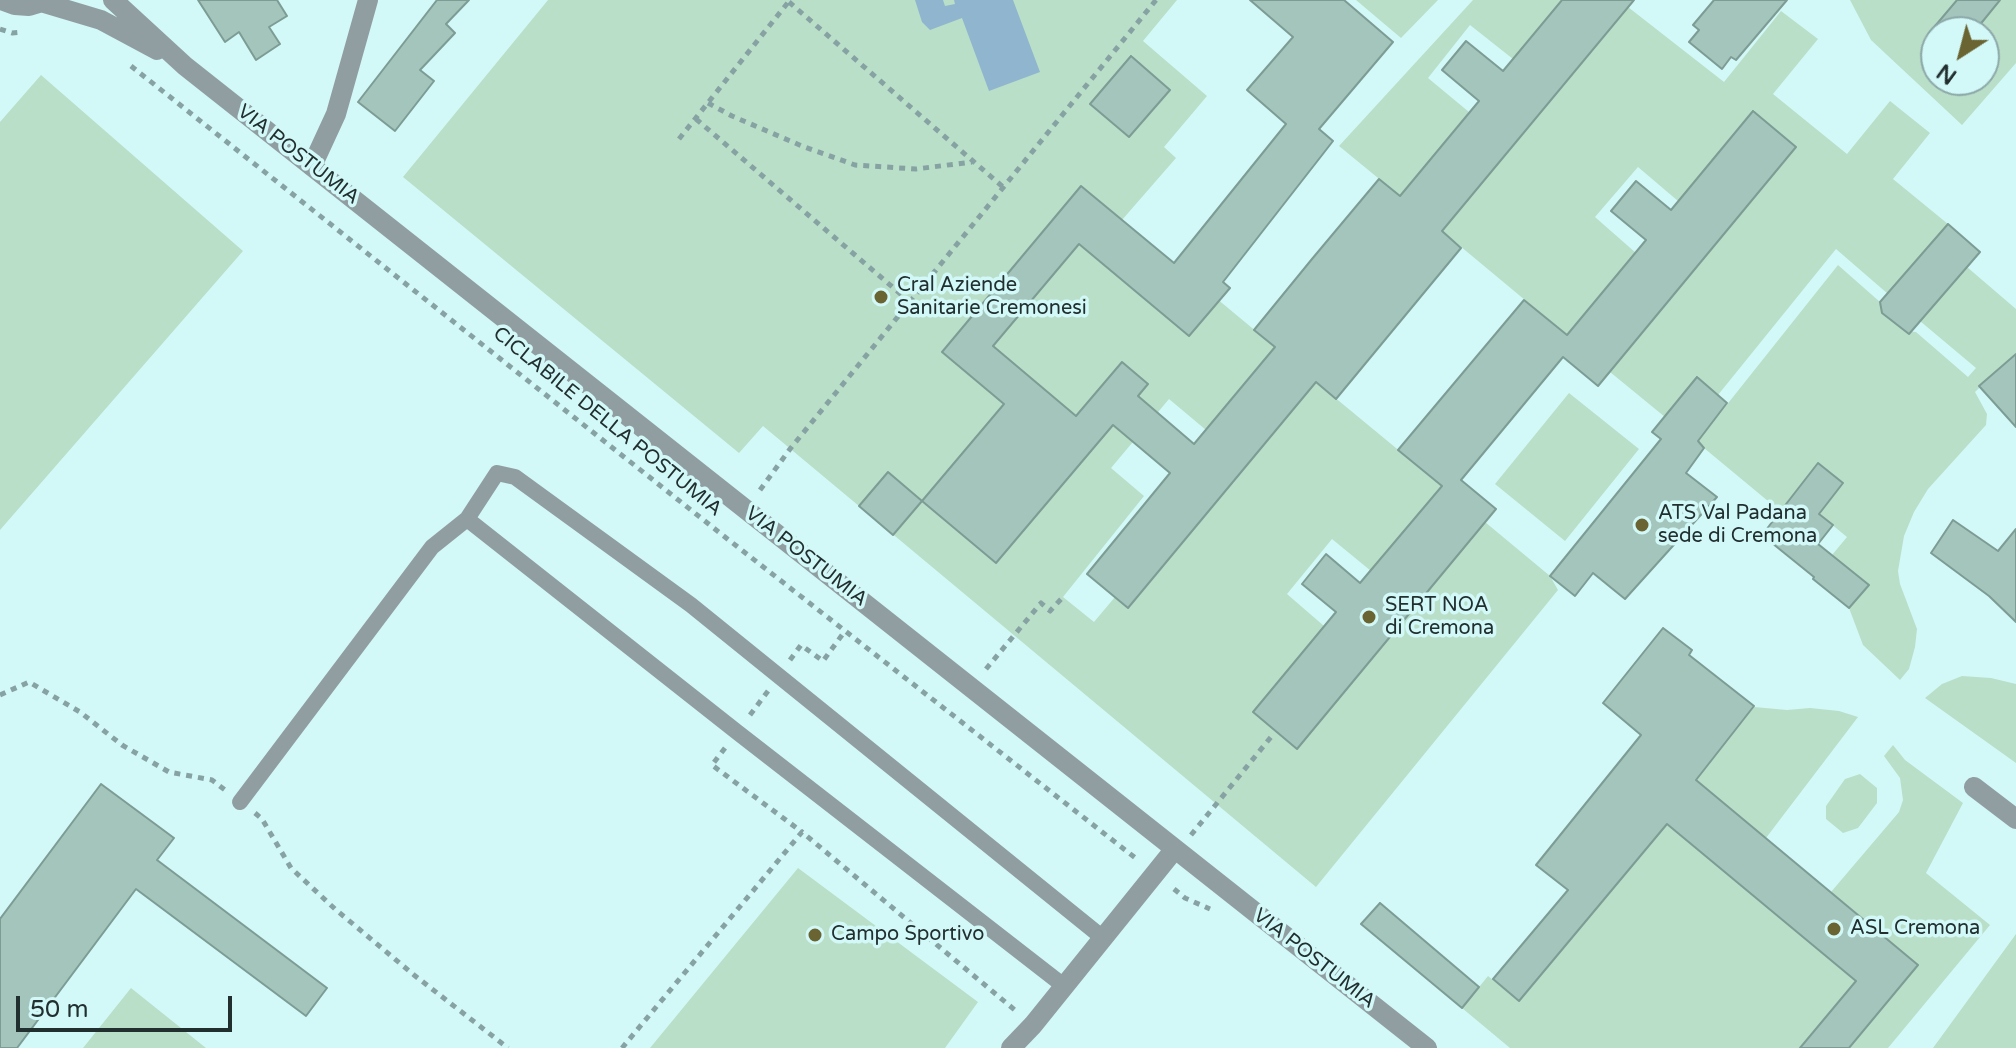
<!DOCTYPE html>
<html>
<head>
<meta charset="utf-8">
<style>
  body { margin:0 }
  #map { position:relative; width:2016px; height:1048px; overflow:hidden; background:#d3f8f8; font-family:"Varela Round",sans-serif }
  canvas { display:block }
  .north { position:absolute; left:1920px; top:16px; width:80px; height:80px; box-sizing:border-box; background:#d3f8f8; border:2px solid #8ca8a8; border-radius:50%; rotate:216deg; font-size:22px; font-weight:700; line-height:32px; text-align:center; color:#212f2f }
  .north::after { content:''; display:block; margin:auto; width:28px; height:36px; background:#696431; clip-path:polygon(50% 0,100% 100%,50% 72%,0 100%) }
  .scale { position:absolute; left:16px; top:996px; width:216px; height:36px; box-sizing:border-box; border:4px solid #212f2f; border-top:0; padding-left:10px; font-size:24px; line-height:28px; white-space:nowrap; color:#212f2f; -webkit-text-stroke:6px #d3f8f8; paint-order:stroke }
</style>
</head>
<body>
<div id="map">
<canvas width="2016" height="1048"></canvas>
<div class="north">N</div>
<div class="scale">50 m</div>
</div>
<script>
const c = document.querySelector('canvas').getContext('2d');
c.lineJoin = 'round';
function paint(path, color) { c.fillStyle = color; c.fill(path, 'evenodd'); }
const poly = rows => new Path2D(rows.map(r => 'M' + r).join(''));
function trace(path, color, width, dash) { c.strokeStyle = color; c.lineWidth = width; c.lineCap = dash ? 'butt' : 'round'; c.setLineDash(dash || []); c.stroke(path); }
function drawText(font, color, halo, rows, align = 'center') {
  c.font = font + ' "Varela Round",sans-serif'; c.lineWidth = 7; c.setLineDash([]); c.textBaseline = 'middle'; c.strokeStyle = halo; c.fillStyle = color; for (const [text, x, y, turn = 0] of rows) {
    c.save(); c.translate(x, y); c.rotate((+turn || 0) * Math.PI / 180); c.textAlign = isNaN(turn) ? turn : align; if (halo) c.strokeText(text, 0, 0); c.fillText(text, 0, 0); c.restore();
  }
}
const green = poly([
  [548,0,1177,0,1143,41,1207,96,1164,147,1176,158,1122,220,1275,347,1206,430,1169,399,1111,468,1144,496,1063,597,1094,622,1115,597,1129,608,1316,382,1442,486,1371,571,1332,539,1287,594,1324,626,1254,713,1297,748,1485,522,1550,576,1558,590,1316,887,763,426,739,453,403,177],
  [1356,0,1438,0,1401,38],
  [1473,0,1562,0,1513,59,1470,25,1428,78,1469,112,1400,196,1339,146],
  [1850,0,2016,0,2016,63,1962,125,1871,40],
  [1936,32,1984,32,1984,80,1936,80],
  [1628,7,1724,82,1781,11,1818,39,1773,94,1847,154,1890,101,1930,133,1893,179,1948,224,1888,294,1836,249,1718,395,1665,417,1610,372,1796,148,1754,112,1678,201,1638,167,1595,217,1636,253,1567,335,1442,231],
  [41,75,243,251,0,530,0,122],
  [1838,265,1880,302,1882,313,1905,331,1916,332,1968,377,1976,368,1920,321,1967,267,2016,309,2016,361,2012,357,1975,392,1987,414,1986,425,1928,489,1914,512,1904,536,1898,571,1900,584,1917,629,1915,647,1909,669,1900,680,1863,645,1849,608,1868,585,1832,555,1847,537,1819,514,1842,483,1817,464,1780,511,1704,448,1698,441],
  [1569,393,1639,449,1565,541,1495,484],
  [1962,676,1991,678,2016,684,2016,763,1925,698,1942,684],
  [1754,707,1787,710,1810,708,1839,711,1858,717,1766,838,1674,762,1722,747],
  [1893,745,1905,760,1963,803,1926,873,1990,925,1888,1048,1849,1048,1918,965,1831,892,1899,812,1903,800,1900,778,1884,756],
  [1860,774,1877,788,1877,803,1858,828,1843,833,1826,819,1826,806,1845,779],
  [1667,824,1856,981,1800,1048,1510,1048,1462,1008,1488,976,1519,1001],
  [798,868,978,1002,945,1048,650,1048],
  [2016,934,2016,1048,1933,1048],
  [131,988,206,1048,83,1048]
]);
const water = poly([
  [915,0,943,0,945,6,955,4,954,0,1013,0,1040,72,989,91,962,18,930,30,922,22]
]);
const building = poly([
  [198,0,277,0,287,16,269,27,280,44,256,60,239,32,225,42,198,0],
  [437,0,469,0,446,24,455,33,420,70,434,81,395,131,358,102,437,0],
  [1250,0,1344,0,1393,42,1319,129,1333,141,1223,282,1230,288,1189,336,1079,244,993,346,1076,416,1122,362,1148,384,1138,396,1194,444,1275,347,1254,330,1312,259,1379,179,1400,196,1479,101,1442,70,1466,41,1503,71,1562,0,1634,0,1442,231,1461,248,1336,399,1316,382,1128,608,1087,574,1170,473,1113,425,996,563,922,501,1004,404,942,352,1081,186,1174,263,1286,124,1247,90,1293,37,1250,0],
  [1714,0,1787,0,1736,60,1731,57,1722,69,1689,42,1699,30,1693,25,1714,0],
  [1957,0,2000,0,1974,32,1930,32,1957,0],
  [1131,56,1170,90,1129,137,1090,104,1131,56],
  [1753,111,1796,147,1598,386,1563,357,1476,462,1461,480,1496,509,1297,749,1253,712,1336,612,1302,584,1326,554,1360,583,1442,486,1398,450,1524,300,1567,335,1646,240,1611,211,1636,181,1671,210,1753,111],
  [1948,224,1980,252,1909,334,1882,313,1880,302,1948,224],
  [2016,354,2016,427,1979,386,2016,354],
  [1697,377,1727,403,1698,441,1704,448,1686,473,1717,497,1625,599,1593,573,1575,596,1550,576,1661,439,1652,432,1697,377],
  [1818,463,1843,483,1819,514,1833,525,1818,544,1869,585,1849,608,1813,579,1814,577,1762,535,1818,463],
  [888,472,922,501,893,535,859,506,888,472],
  [1953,520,1998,551,2016,529,2016,622,1989,596,1931,553,1953,520],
  [1663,628,1692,650,1689,655,1754,706,1696,780,1918,965,1849,1048,1800,1048,1856,981,1667,824,1519,1001,1493,979,1568,890,1536,865,1641,735,1603,703,1663,628],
  [101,784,174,838,157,860,327,988,306,1016,136,889,17,1048,0,1048,0,919,101,784],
  [1380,903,1479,987,1462,1008,1361,924,1380,903]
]);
const path = poly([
  [789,2,1003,187],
  [0,29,12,33,22,32],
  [131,66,725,537,1138,860],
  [708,103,732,116,802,146,855,165,916,169,972,162],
  [696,119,910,302],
  [679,139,790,0],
  [760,490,790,449,1156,0],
  [790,660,801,645,823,661,845,631],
  [986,669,1041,603,1050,611,1063,597],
  [0,695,29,682,80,712,122,745,169,772,212,780,225,790],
  [750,715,768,691],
  [725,748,712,765,802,832],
  [255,813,262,819,291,868,335,909,414,975,508,1048],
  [1191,835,1271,737],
  [1174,889,1185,898,1210,909],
  [622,1048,802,832,1016,1011]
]);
const service = poly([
  [467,519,737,732,1064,986],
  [240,802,432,547,467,519,497,473,515,477,691,605,1103,938]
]);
const minor = poly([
  [312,166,336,114,368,0],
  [1974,787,2016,819],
  [1011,1048,1033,1025,1174,850]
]);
const tertiary = poly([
  [1,0,15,5,29,6,49,0],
  [113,0,185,66,1427,1048],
  [44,3,101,20,157,50]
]);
const markers = [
  [881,297,8,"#696431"],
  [1642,525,8,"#696431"],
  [1369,617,8,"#696431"],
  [1834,929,8,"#696431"],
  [815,935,8,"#696431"]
];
const streetNames = [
  ["VIA POSTUMIA",298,155,38],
  ["CICLABILE DELLA POSTUMIA",607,422,39],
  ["VIA POSTUMIA",806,557,38],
  ["VIA POSTUMIA",1314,959,38]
];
const poiNames = [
  ["Cral Aziende",897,286],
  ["Sanitarie Cremonesi",897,309],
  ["ATS Val Padana",1658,514],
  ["sede di Cremona",1658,537],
  ["SERT NOA",1385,606],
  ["di Cremona",1385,629],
  ["ASL Cremona",1850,929],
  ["Campo Sportivo",831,935]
];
paint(green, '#b9dfc9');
paint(water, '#8fb6ce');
paint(building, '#a3c5bc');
trace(building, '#7c9c94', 2);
trace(path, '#87a2a2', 5, [6, 6]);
trace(service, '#909ea1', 16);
trace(minor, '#909ea1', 20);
trace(tertiary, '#909ea1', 20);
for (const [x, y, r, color] of markers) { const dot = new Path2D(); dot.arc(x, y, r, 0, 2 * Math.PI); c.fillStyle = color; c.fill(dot); trace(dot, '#d3f8f8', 3); }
drawText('20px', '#212f2f', '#d3f8f8', streetNames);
drawText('20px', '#212f2f', '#d3f8f8', poiNames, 'left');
</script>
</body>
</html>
